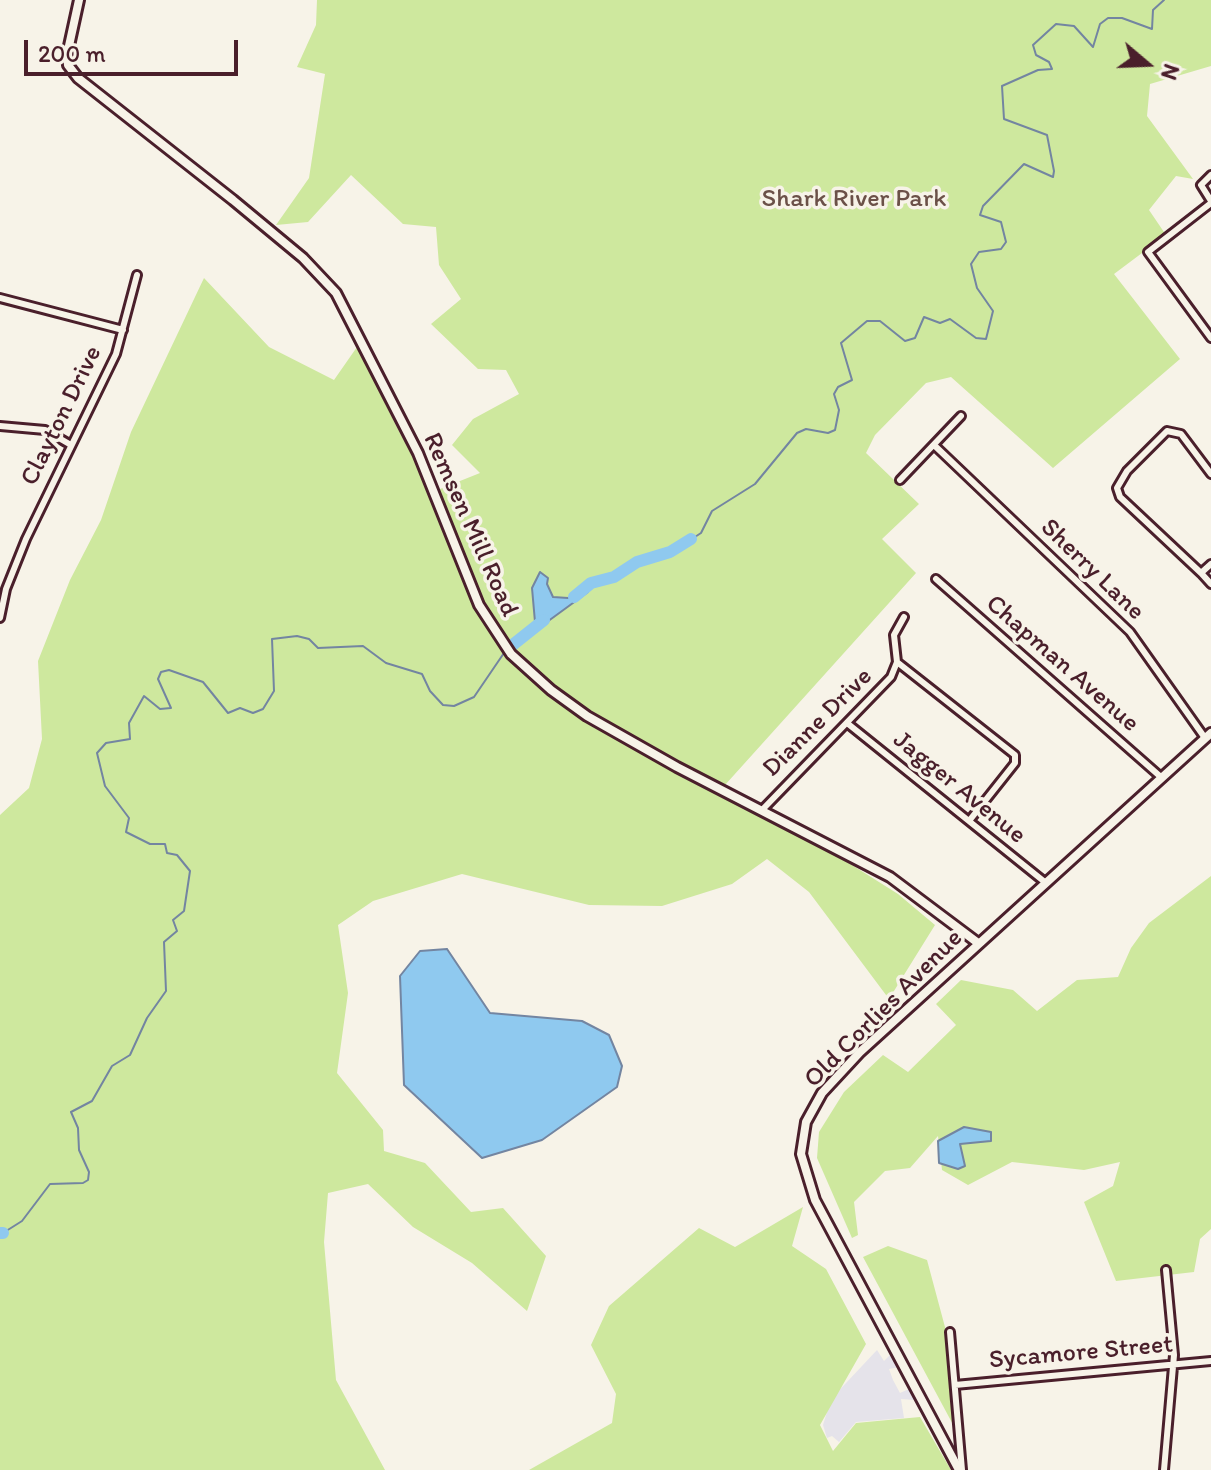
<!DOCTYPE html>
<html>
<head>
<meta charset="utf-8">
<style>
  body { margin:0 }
  #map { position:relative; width:1211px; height:1470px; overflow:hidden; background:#f7f3e8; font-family:Itim,sans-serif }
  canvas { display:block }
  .north { position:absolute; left:1107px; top:24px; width:80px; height:80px; -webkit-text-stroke:6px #f7f3e8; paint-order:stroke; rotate:109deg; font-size:22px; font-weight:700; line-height:32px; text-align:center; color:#4a1f2b }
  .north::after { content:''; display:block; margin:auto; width:28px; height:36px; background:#4a1f2b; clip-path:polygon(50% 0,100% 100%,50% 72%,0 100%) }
  .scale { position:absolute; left:24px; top:40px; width:214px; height:36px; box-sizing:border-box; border:4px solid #4a1f2b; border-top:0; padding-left:10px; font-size:24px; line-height:28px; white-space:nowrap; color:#4a1f2b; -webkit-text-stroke:6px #f7f3e8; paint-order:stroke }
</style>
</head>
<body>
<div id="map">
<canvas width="1211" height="1470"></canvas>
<div class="north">N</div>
<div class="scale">200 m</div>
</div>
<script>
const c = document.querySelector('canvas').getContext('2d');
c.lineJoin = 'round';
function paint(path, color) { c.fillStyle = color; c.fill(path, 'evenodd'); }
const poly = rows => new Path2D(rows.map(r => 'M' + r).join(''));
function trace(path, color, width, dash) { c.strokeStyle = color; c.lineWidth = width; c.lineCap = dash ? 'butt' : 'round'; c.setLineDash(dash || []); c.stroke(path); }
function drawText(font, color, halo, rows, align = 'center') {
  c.font = font + ' Itim,sans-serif'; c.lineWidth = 7; c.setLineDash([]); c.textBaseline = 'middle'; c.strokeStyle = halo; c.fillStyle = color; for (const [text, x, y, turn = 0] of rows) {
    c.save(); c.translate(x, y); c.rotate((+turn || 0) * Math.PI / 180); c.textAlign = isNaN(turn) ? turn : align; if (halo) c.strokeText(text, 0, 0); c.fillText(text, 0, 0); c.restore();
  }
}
const built = poly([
  [877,1350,884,1361,891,1354,899,1367,889,1369,893,1380,900,1393,909,1389,915,1400,901,1399,904,1418,856,1422,839,1442,832,1436,827,1438,823,1425,831,1399]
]);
const green = poly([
  [317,0,1211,0,1211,66,1150,84,1147,116,1193,179,1176,176,1149,210,1166,235,1114,274,1180,359,1053,468,951,377,926,383,875,435,866,453,919,504,882,539,916,573,725,785,898,894,935,925,889,999,809,892,767,859,732,884,662,906,589,905,462,874,373,901,338,925,348,993,337,1073,383,1130,384,1151,425,1163,471,1212,503,1208,546,1256,527,1311,472,1263,413,1227,368,1184,328,1193,324,1242,336,1380,385,1470,0,1470,0,815,29,788,42,739,38,661,70,580,101,520,131,432,204,278,269,347,334,380,357,347,402,437,435,491,480,473,452,445,473,419,519,394,506,370,478,369,431,324,461,299,439,265,436,227,403,224,351,175,308,222,276,225,309,178,325,74,297,67,316,25],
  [1211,876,1211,1229,1200,1239,1194,1272,1116,1281,1084,1202,1113,1186,1120,1162,1084,1170,1012,1162,968,1185,942,1170,938,1136,910,1168,885,1171,854,1202,858,1235,852,1238,817,1158,819,1132,844,1092,883,1055,908,1072,956,1025,936,1004,961,980,1013,990,1037,1011,1077,980,1118,977,1131,948,1149,923],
  [803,1207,792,1246,826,1269,866,1344,820,1425,833,1451,856,1423,920,1417,951,1470,529,1470,612,1423,616,1394,591,1345,609,1306,699,1228,735,1247],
  [888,1246,927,1260,949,1342,957,1432,863,1257]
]);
const water = poly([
  [540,572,548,578,547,584,553,597,568,598,586,586,588,592,536,630,532,629,535,622,532,588,540,572],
  [447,949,490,1013,582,1021,609,1035,622,1066,617,1087,542,1140,482,1158,404,1085,400,976,420,951,447,949],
  [964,1127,991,1132,991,1141,960,1144,965,1166,958,1169,939,1163,938,1141,964,1127]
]);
const stream = poly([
  [586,586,672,552,701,533,712,511,755,484,797,433,806,429,828,433,835,430,839,410,834,394,838,387,852,380,841,343,867,321,880,321,905,341,915,338,924,317,940,323,950,319,976,338,986,339,993,311,977,288,971,264,979,252,1001,249,1006,242,1001,222,980,215,983,206,1024,164,1053,177,1054,171,1047,135,1004,119,1002,86,1038,70,1052,69,1049,62,1036,55,1033,45,1056,24,1074,26,1093,47,1100,24,1108,18,1122,18,1152,29,1153,10,1164,0],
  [3,1233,22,1221,50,1184,83,1183,88,1180,89,1172,79,1150,78,1128,71,1112,92,1101,112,1066,130,1055,147,1018,166,991,164,942,177,931,173,920,184,911,190,871,177,855,167,853,165,844,150,844,126,832,129,818,105,786,97,753,106,743,130,739,129,723,144,696,160,709,171,708,158,679,161,672,169,670,203,682,228,713,240,708,253,713,263,709,274,691,272,639,297,636,309,639,318,648,363,646,386,663,422,674,430,691,443,705,454,706,474,697,506,650]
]);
const river = poly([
  [574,597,591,583,614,577,637,562,670,552,691,539],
  [510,647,544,620],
  [0,1233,3,1233]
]);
const street = poly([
  [1211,175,1201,185,1211,201],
  [1211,203,1148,252,1211,338],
  [0,298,123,330],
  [0,426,45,430,71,445],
  [934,445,1130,632,1205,738],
  [1211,474,1181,434,1167,431,1127,471,1117,488,1120,497,1201,573,1211,564],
  [900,480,961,416],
  [1201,573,1211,584],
  [936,579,1162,778],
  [0,618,6,589,26,539,116,354,137,275],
  [897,662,1015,755,1015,763,969,821],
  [847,723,1046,883],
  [763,809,891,677,897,662,894,635,904,617],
  [950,1332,962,1470],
  [955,1385,1211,1361],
  [1164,1470,1174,1355,1166,1270]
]);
const secondary = poly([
  [79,0,67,55,68,65,78,78,233,200,303,258,336,293,418,453,479,605,511,654,551,690,587,716,677,767,890,877,978,943],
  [959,1470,815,1200,801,1154,806,1122,822,1093,860,1052,1211,733]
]);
const parkNames = [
  ["Shark River Park",854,199]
];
const streetNames = [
  ["Clayton Drive",62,416,-64],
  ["Remsen Mill Road",470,525,66],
  ["Sherry Lane",1092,570,44],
  ["Chapman Avenue",1062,664,41],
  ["Dianne Drive",818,723,-45],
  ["Jagger Avenue",959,788,39],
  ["Old Corlies Avenue",884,1009,-45],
  ["Sycamore Street",1081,1353,-5]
];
paint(built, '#e5e3ea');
paint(green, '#cee89e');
paint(water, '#8fc9ef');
trace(water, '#7385a1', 2);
trace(stream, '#7385a1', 2);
trace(river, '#8fc9ef', 12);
trace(street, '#4a1f2b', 12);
trace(secondary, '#4a1f2b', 14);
trace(street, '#f7f3e8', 6);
trace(secondary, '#f7f3e8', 8);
drawText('26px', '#6b5148', '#f7f3e8', parkNames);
drawText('26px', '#4a1f2b', '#f7f3e8', streetNames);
</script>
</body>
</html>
